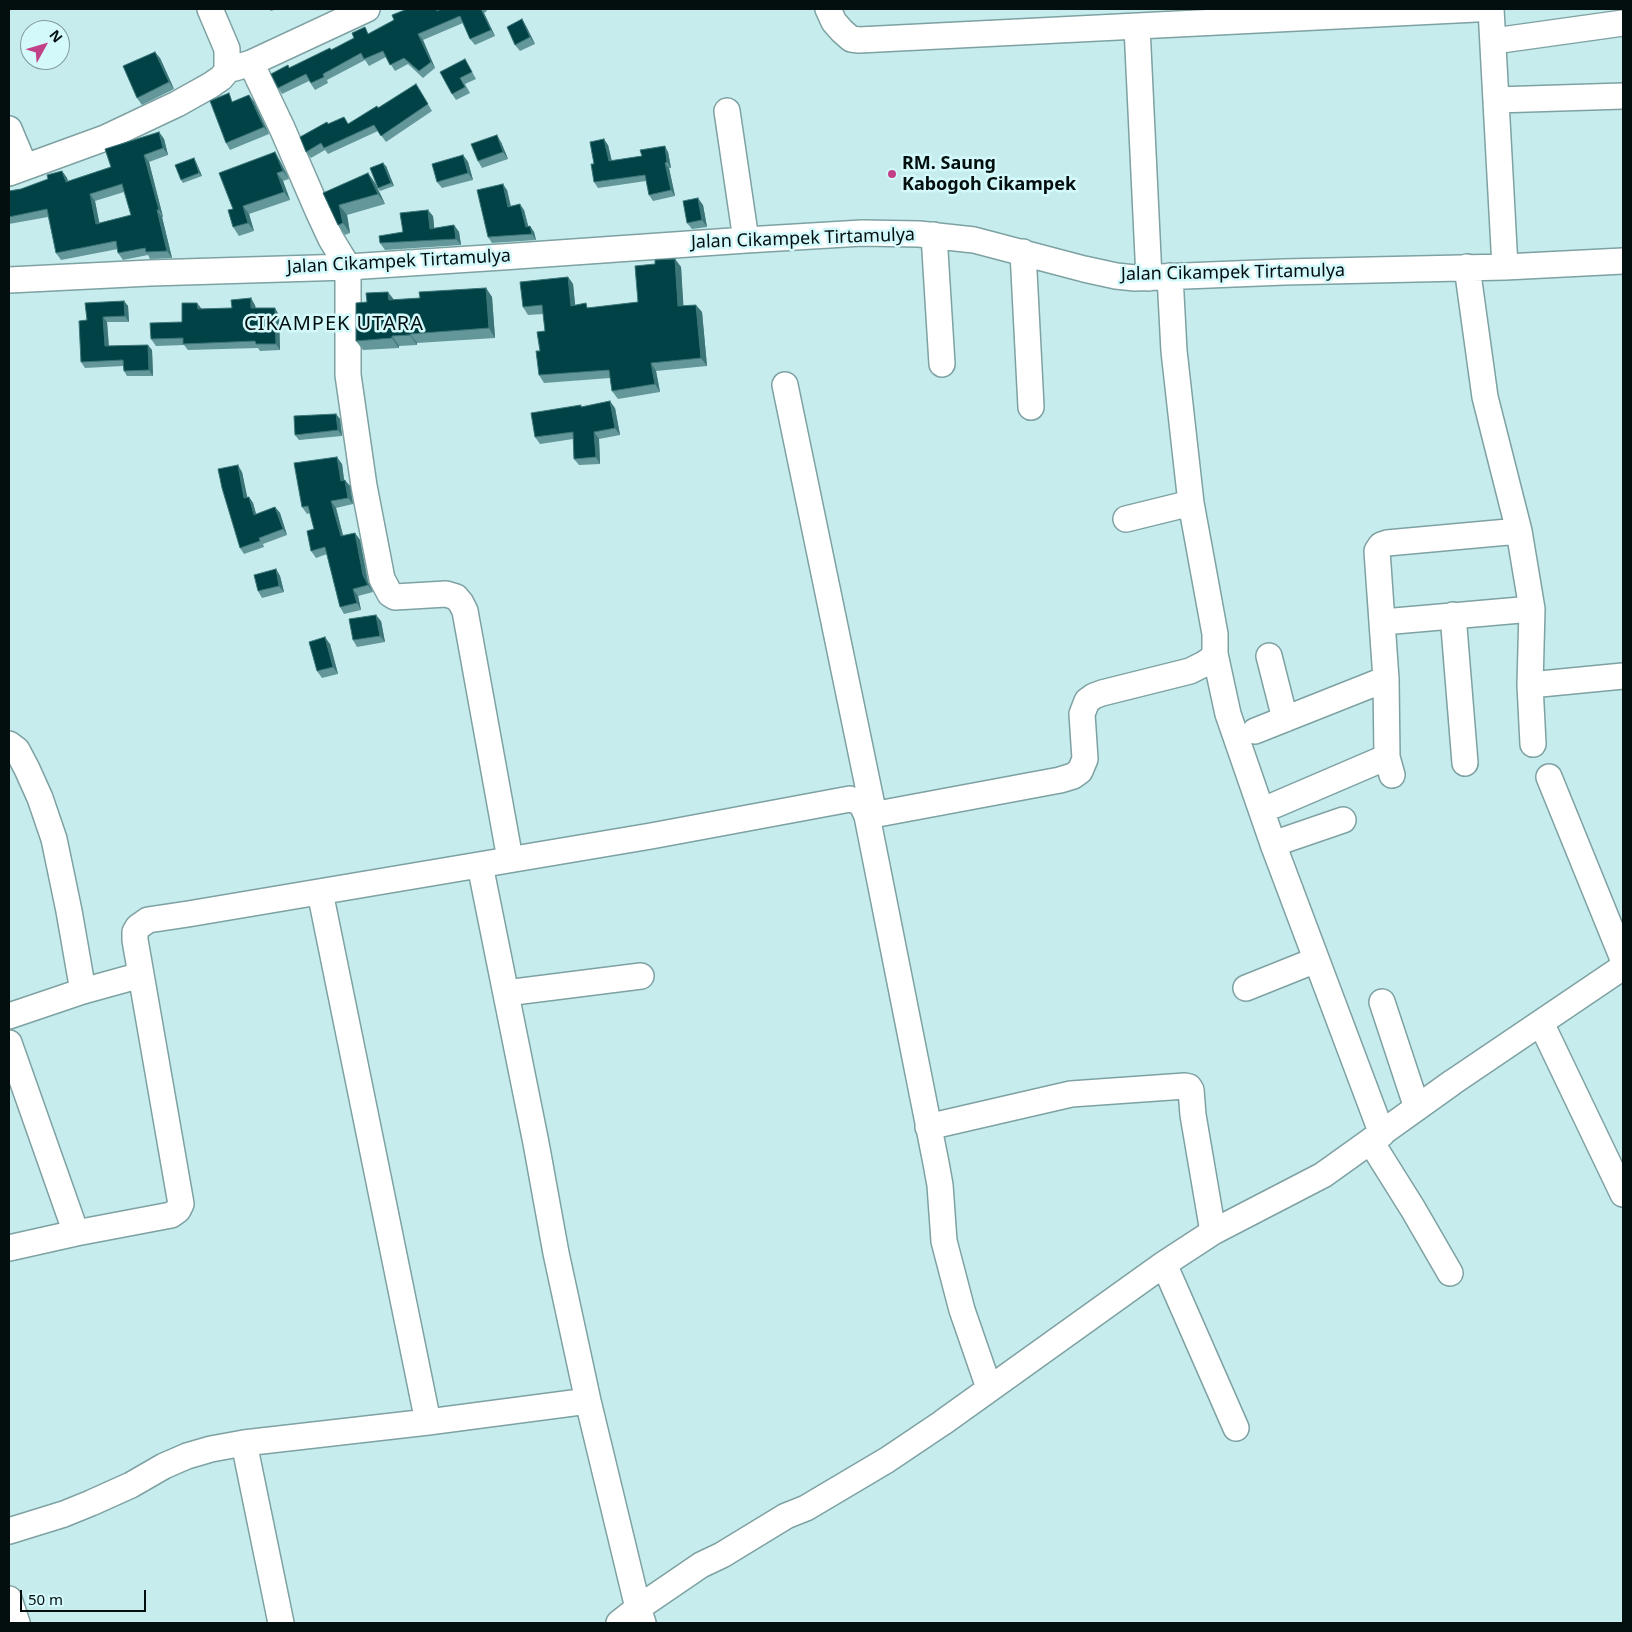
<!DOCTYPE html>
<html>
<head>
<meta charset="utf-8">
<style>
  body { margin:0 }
  #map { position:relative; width:1632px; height:1632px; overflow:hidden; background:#c7ecee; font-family:"Noto Sans",sans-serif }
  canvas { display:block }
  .frame { position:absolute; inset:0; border:10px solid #030e0f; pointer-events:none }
  .north { position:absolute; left:20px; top:20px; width:50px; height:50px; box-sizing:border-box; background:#d4f9fb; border:1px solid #809b9d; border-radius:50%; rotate:51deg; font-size:14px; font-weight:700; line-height:20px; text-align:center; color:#030e0f }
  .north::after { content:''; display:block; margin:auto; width:18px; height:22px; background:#c24088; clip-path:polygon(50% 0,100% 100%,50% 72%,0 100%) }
  .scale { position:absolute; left:20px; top:1590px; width:126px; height:22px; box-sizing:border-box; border:2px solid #030e0f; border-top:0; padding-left:6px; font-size:15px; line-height:18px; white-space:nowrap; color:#030e0f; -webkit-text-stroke:4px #d4f9fb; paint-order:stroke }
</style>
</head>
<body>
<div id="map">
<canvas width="1632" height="1632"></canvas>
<div class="frame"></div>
<div class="north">N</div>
<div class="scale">50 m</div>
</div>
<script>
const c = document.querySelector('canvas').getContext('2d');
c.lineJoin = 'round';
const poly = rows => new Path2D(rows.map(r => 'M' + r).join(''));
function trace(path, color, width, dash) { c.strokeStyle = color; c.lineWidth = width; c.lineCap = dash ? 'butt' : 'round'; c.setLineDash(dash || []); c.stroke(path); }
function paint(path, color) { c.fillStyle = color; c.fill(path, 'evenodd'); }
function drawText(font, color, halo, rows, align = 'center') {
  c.font = font + ' "Noto Sans",sans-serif'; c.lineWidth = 5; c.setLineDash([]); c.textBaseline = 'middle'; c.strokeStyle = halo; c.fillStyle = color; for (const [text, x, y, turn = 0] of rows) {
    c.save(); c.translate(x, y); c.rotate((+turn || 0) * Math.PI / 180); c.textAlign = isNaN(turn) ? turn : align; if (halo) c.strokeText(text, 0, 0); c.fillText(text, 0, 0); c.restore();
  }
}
const minor = poly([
  [828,9,834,22,842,31,851,39,859,40,1476,9],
  [1491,9,1505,267],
  [1137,27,1149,278],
  [1494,41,1623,23],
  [251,63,282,128,318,211,331,239,348,267,348,375,364,486,382,579,390,594,395,597,446,594,456,597,461,603,465,611,510,859],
  [235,68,251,63,367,9],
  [1496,100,1623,96],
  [727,111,746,240],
  [9,129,25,167],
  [9,173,105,138,177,104,211,85,221,78,227,71,227,49,210,9],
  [934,235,942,364],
  [1023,252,1031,407],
  [1467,267,1485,397,1519,531,1532,609,1530,685],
  [1170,276,1174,351,1191,503,1215,634,1215,654,1228,714,1273,844,1382,1134],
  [9,280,150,273,348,267,502,257,746,240,862,233,919,234,974,240,1084,269,1116,276,1135,278,1284,272,1505,267,1623,261],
  [785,385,874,815],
  [1126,519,1191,503],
  [1453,615,1465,763],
  [1383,622,1532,609],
  [1269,656,1285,719],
  [1255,731,1386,679],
  [9,744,17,750,27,769,40,798,54,839,69,911,83,991],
  [1533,744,1530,685,1623,676],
  [1392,775,1387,757,1386,679,1377,551,1381,545,1387,543,1519,531],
  [1549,777,1623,959],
  [1275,805,1387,757],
  [867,816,1060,780,1073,776,1080,771,1085,759,1082,714,1087,701,1094,696,1102,693,1190,671,1202,665,1210,660,1215,654],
  [1273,844,1343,820],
  [480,865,536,1143,556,1253,588,1401,638,1608,643,1623],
  [320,892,428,1422],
  [1246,988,1316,960],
  [506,993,641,976],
  [1382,1002,1417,1108],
  [9,1016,83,991,141,975],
  [1541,1023,1623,1194],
  [9,1043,76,1233],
  [928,1127,1071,1094,1185,1086,1189,1087,1191,1090,1193,1115,1213,1232],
  [1371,1142,1413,1209,1450,1273],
  [9,1248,76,1233,171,1215,178,1210,181,1204,135,940,135,932,138,927,148,920,188,914,651,836,850,799,859,802,863,807,867,816,936,1163,940,1185,944,1241,962,1310,989,1388],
  [1164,1264,1236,1428],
  [244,1443,281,1623],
  [9,1531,64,1514,91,1503,131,1485,164,1466,187,1456,211,1449,244,1443,428,1422,588,1401],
  [9,1599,17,1623],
  [619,1623,638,1608,701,1565,722,1555,786,1516,806,1508,887,1460,942,1423,1164,1264,1213,1232,1323,1175,1453,1082,1623,967]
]);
const wall = poly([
  [269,9,277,9,271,11],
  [407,9,438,9,438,10,441,9,486,9,487,11,484,13,495,36,475,45,470,39,463,23,423,40,435,68,423,78,408,64,395,71,386,57,369,66,365,60,327,80,328,83,315,90,309,81,282,94,278,88,290,68,370,34,394,20],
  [522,19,526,26,535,44,520,51,515,45],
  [160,58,174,89,142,105,137,98],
  [469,66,476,79,465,84,470,93,456,100,452,94,440,72],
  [420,90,432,111,386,142,378,131,328,154,325,150,311,158,306,152,329,124,349,124,378,108],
  [249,95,254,102,269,134,230,150,226,143,234,101],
  [159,132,164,139,168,155,149,162,163,217,162,217,172,258,150,259,148,255,123,260,118,253,118,249,61,260,56,253,48,217,9,224,9,191,21,189,48,179,62,171,67,178,68,181,111,167],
  [124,192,131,215,99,223,95,201],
  [501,142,508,159,482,168,478,161],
  [608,145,612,161,668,152,671,168,669,168,675,196,653,201,649,195,646,181,598,188,594,182,594,164],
  [275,152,280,161,289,179,283,181,290,200,249,214,254,231,239,236,233,227,233,209],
  [463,155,468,162,473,180,442,188,437,182],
  [196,162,202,176,183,183,181,180],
  [386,166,394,186,380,191,378,188],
  [368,173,375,183,385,204,347,215,350,233,345,235,338,225,323,193],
  [507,190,511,206,524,210,528,226,530,226,534,232,536,240,492,243,488,237],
  [703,205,707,227,692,229,687,223],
  [433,216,434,228,454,225,459,232,461,245,385,250,380,243],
  [675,259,681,267,683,306,702,312,707,366,656,371,660,392,618,399,612,391,610,378,544,383,539,375,540,351,545,331,543,314,528,315,523,307,568,277,573,284,575,305,590,308,638,302],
  [486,288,492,297,495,338,417,343,417,345,399,346,399,348,363,350,356,341,394,300,420,298],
  [124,301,128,306,129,322,107,322,109,346,152,350,153,376,127,376,124,371,123,366,85,368,81,362,87,320],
  [197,303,202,309,232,308,255,305,256,308,279,315,280,350,260,351,258,348,188,350,184,345,156,346,151,339,182,322],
  [582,407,615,408,620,435,599,439,600,464,579,465,574,459,573,439,540,444,535,437],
  [336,414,340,419,342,436,299,440,295,435],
  [342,464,344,480,350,486,353,504,336,508,343,536,355,533,360,540,368,582,373,592,358,596,361,610,344,614,340,607,327,554,316,558,311,551,314,529,310,513,307,514,302,507],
  [242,472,247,498,249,497,253,503,256,514,275,507,280,513,287,535,263,544,264,547,244,554,240,548],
  [276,569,280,576,284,592,262,598,258,591],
  [381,621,385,642,357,647,353,640],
  [330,644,338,674,322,678,317,671]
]);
const shadedWall = poly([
  [481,9,484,13,495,36,491,30],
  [522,19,526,26,535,44,530,37],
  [418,34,423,40,435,68,431,62],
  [155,52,160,58,174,89,169,82],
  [249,95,254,102,269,134,264,127],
  [159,132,164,139,168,155,163,148],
  [497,135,501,142,508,159,503,152],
  [604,139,608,145,613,167,609,161],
  [665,146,668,152,671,168,667,162],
  [275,152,280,161,289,179,283,171],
  [144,155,149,162,163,217,159,210],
  [463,155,468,162,473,180,468,173],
  [194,158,196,162,202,176,199,173],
  [383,163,386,166,394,186,391,183],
  [665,163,669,168,675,196,671,190],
  [62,171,67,178,70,189,66,182],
  [277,173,283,181,290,200,284,192],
  [368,173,375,183,385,204,378,194],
  [503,184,507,190,512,213,508,207],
  [90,194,95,201,101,231,96,224],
  [698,198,703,205,707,227,702,220],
  [520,204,524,210,530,233,526,227],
  [339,205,347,215,350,233,343,223],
  [243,206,249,214,254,231,248,223],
  [157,210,162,217,172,258,167,251],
  [428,210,433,216,435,235,430,229],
  [454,225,459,232,461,245,456,239],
  [530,226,534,232,536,240,532,234],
  [675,259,681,267,684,314,678,306],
  [568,277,573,284,576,313,571,306],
  [486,288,492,297,495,338,489,328],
  [388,292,395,301,389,300],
  [251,298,255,305,256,315,251,308],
  [124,301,128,306,129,322,125,316],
  [197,303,202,310,198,309],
  [696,305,702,312,707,366,701,358],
  [275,308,279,315,280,350,276,344],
  [103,317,107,322,109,351,105,346],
  [410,334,417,343,417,345,410,335],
  [392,336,399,346,399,348,392,338],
  [148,345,152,350,153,376,149,370],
  [651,363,656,371,660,392,655,384],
  [610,401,615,408,620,435,615,428],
  [336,414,340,419,342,436,338,430],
  [594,432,599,439,600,464,596,457],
  [337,457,342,464,345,487,341,481],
  [238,465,242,472,249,505,244,498],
  [345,480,350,486,353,504,348,498],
  [249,497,253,503,258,521,254,515],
  [331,501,336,508,345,543,341,536],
  [275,507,280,513,287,535,283,529],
  [355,533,360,540,368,582,373,592,368,585,363,575],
  [276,569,280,576,284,592,279,586],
  [353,589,358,596,361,610,357,603],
  [376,615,381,621,385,642,380,636],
  [325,637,330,644,338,674,333,667]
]);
const building = poly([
  [407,9,436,9,437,11,441,9,481,9,491,30,470,39,460,16,418,34,431,62,419,71,404,58,390,65,383,51,364,59,361,53,323,74,324,77,311,83,306,74,278,88,271,74,288,65,289,68,330,48,331,50,354,38,352,33,365,27,368,34,394,20,392,15,407,9],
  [522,19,530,37,515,45,507,27,522,19],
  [155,52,169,82,137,98,123,66,155,52],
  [465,59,472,72,460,78,465,87,452,94,440,72,465,59],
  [416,84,428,104,381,136,374,125,324,148,321,143,306,152,300,137,327,122,328,124,344,117,348,124,377,106,378,108,416,84],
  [229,93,232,102,249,95,264,127,226,143,210,101,229,93],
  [159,132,163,148,144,155,159,210,157,210,167,251,146,252,145,248,118,253,116,241,56,253,47,209,9,217,9,191,21,189,48,179,47,175,62,171,66,182,111,167,105,149,159,132],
  [122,184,131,215,96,224,90,194,122,184],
  [497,135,503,152,478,161,471,144,497,135],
  [604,139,609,161,642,156,640,150,665,146,667,162,665,163,671,190,649,195,645,175,594,182,591,164,594,164,590,142,604,139],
  [275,152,283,171,277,173,284,192,243,206,248,223,233,227,228,210,233,209,219,173,275,152],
  [463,155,468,173,437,182,432,164,463,155],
  [194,158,199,173,181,180,175,165,194,158],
  [383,163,391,183,378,188,370,168,383,163],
  [368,173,378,194,339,205,343,223,338,225,323,193,368,173],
  [503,184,508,207,520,204,526,227,530,226,532,234,488,237,477,190,503,184],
  [698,198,702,220,687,223,683,201,698,198],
  [428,210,430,229,454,225,456,239,380,243,379,236,403,232,400,213,428,210],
  [675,259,678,306,696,305,701,358,651,363,655,384,612,391,609,370,539,375,536,351,540,351,537,332,545,331,542,305,523,307,520,282,568,277,571,306,586,303,587,308,638,302,635,266,655,264,655,260,675,259],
  [486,288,489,328,410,334,410,335,392,336,392,338,356,341,356,303,367,302,366,293,388,292,389,300,420,298,419,292,486,288],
  [251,298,251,308,275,308,276,344,256,344,255,341,183,344,183,338,151,339,150,323,182,322,182,303,197,303,198,309,232,308,231,300,251,298],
  [124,301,125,316,103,317,105,346,148,345,149,370,124,371,123,360,81,362,79,321,87,320,85,303,124,301],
  [610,401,615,428,594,432,596,457,574,459,573,432,535,437,531,413,581,405,581,407,610,401],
  [336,414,338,430,295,435,294,416,336,414],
  [337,457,341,481,345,480,348,498,331,501,341,536,355,533,363,575,368,585,353,589,357,603,340,607,325,547,311,551,307,531,314,529,308,506,302,507,294,463,337,457],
  [238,465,244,498,249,497,254,515,275,507,283,529,259,538,260,541,240,548,222,488,218,469,238,465],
  [276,569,279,586,258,591,254,575,276,569],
  [376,615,380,636,353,640,349,619,376,615],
  [325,637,333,667,317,671,309,642,325,637]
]);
const markers = [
  [892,174,5,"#c24088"]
];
const poiNames = [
  ["RM. Saung",902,164],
  ["Kabogoh Cikampek",902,185]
];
const streetNames = [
  ["Jalan Cikampek Tirtamulya",803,239,-2],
  ["Jalan Cikampek Tirtamulya",399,262,-3],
  ["Jalan Cikampek Tirtamulya",1233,273,-1]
];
const quarterNames = [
  ["CIKAMPEK UTARA",334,324]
];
trace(minor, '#7ea1a2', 28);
trace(minor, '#fff', 25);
paint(wall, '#64979a');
paint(shadedWall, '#3c7578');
paint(building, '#004245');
trace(building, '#3c7578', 1);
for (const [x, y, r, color] of markers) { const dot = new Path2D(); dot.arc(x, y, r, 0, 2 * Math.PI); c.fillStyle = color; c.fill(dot); trace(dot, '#d4f9fb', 2); }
drawText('bold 18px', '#030e0f', '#d4f9fb', poiNames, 'left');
drawText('18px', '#030e0f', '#d4f9fb', streetNames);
c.letterSpacing = '1px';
drawText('20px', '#030e0f', '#d4f9fb', quarterNames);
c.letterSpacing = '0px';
</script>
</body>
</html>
